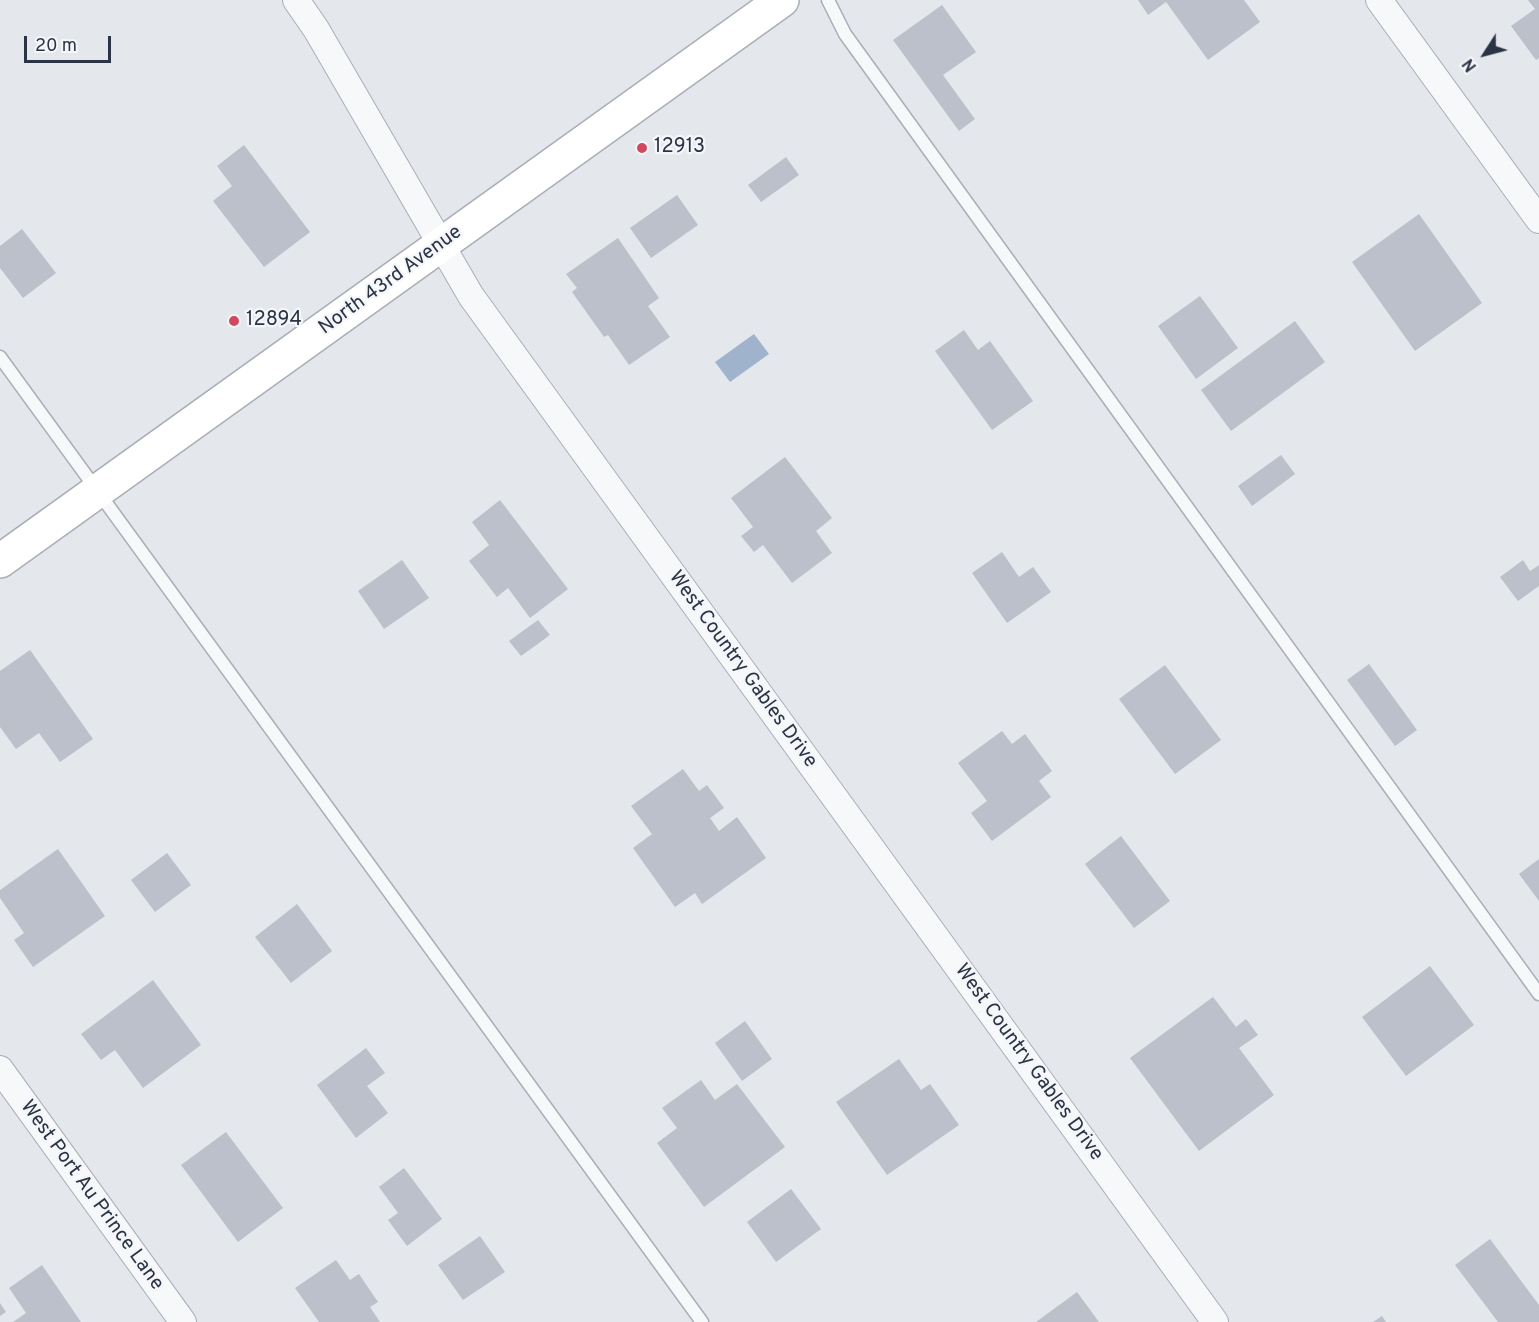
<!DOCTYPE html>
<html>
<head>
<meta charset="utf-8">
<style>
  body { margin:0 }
  #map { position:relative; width:1539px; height:1322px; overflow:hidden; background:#e4e7ec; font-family:Overpass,sans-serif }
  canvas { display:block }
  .north { position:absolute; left:1455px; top:24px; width:60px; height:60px; -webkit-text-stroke:4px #f4f6f9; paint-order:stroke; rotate:234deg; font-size:16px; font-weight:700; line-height:24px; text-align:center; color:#2b3445 }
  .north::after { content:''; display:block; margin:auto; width:21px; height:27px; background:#2b3445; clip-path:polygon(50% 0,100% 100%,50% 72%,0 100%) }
  .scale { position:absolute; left:24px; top:36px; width:87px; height:27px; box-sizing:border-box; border:3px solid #2b3445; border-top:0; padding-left:8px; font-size:18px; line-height:21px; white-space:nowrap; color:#2b3445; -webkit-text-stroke:4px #f4f6f9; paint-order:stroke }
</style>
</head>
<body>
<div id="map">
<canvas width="1539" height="1322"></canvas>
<div class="north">N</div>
<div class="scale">20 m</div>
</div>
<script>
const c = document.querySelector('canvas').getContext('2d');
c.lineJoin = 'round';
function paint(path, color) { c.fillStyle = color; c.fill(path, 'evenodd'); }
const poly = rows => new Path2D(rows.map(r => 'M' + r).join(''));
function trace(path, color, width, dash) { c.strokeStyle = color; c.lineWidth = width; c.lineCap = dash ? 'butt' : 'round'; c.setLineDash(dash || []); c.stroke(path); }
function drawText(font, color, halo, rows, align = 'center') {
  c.font = font + ' Overpass,sans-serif'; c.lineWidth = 4.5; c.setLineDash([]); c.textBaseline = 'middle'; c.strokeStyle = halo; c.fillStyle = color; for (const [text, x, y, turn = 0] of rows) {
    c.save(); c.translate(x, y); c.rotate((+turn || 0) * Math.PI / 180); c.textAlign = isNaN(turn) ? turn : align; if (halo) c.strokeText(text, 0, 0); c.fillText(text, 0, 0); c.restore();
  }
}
const water = poly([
  [754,334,769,354,730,382,715,362]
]);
const building = poly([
  [1138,0,1244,0,1260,22,1208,60,1166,2,1148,15],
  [1528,0,1539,0,1539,58,1536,60,1511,26,1535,9],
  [942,5,976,52,943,75,975,119,959,131,893,40],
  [244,145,310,232,264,267,213,201,232,186,217,166],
  [786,157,799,175,761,202,748,185],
  [677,195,698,225,651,258,630,228],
  [1419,214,1482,303,1415,351,1352,262],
  [22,229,56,273,23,298,0,268,0,246],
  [618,238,659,298,648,306,670,337,629,365,608,335,604,337,572,292,577,288,566,274],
  [1200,296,1238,348,1196,379,1158,326],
  [1295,321,1325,362,1231,431,1201,390],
  [964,330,978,350,990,341,1033,401,992,430,935,351],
  [1281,455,1295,474,1252,506,1238,486],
  [785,457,832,518,816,531,832,553,792,583,763,545,754,552,741,536,753,527,731,498],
  [500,500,568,589,530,618,508,588,497,597,469,561,489,545,472,522],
  [1002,552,1019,577,1033,567,1051,592,1007,623,972,573],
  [402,560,429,598,384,629,358,591],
  [1523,560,1530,571,1539,565,1539,586,1518,601,1500,577],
  [538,620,550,635,521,656,509,641],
  [30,650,93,739,60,762,39,733,16,749,0,727,0,671],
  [1369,664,1417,730,1395,746,1347,680],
  [1165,665,1221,740,1175,774,1119,699],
  [1002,731,1012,744,1025,734,1052,771,1039,781,1051,797,992,841,971,813,987,801,958,763],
  [683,769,699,791,707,785,724,808,710,818,719,831,737,817,766,858,702,904,695,893,675,907,633,848,652,834,631,806],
  [1121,836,1170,901,1134,928,1085,864],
  [58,849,105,916,33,967,14,940,24,933,0,898,0,890],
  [167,853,191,885,155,912,131,880],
  [1539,859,1539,901,1519,874],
  [297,904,332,951,291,983,255,937],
  [1430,966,1474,1025,1406,1076,1362,1017],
  [153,980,201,1045,143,1088,115,1050,101,1060,81,1034],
  [1213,997,1236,1027,1246,1019,1258,1035,1239,1048,1274,1095,1199,1151,1130,1058],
  [745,1021,772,1059,742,1081,715,1043],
  [366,1048,385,1073,367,1086,388,1113,356,1138,317,1085],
  [899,1059,921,1090,930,1084,959,1125,887,1175,836,1102],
  [701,1080,715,1100,737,1084,785,1147,704,1207,657,1143,677,1128,662,1108],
  [226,1132,283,1208,238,1242,181,1165],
  [404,1168,442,1219,407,1246,388,1220,398,1213,379,1187],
  [791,1189,821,1229,776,1262,747,1222],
  [480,1236,505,1272,463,1300,438,1265],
  [1490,1239,1539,1305,1539,1322,1498,1322,1455,1265],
  [336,1260,350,1280,359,1274,378,1302,370,1307,380,1322,319,1322,295,1288],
  [42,1265,81,1322,13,1322,26,1313,9,1288],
  [1077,1292,1099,1322,1036,1322],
  [0,1303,6,1312,0,1316],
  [1382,1316,1386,1322,1373,1322]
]);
const service = poly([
  [828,0,845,34,1539,994],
  [0,357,702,1322]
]);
const minor = poly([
  [296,0,316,29,471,296,1215,1322],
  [1379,0,1539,220],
  [0,1069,183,1322]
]);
const secondary = poly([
  [0,561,782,0]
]);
const markers = [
  [642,148,6,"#d1495b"],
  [234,321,6,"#d1495b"]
];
const poiNames = [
  ["12913",654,148],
  ["12894",246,321]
];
const streetNames = [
  ["North 43rd Avenue",391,281,-36],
  ["West Country Gables Drive",742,670,54],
  ["West Country Gables Drive",1028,1063,54],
  ["West Port Au Prince Lane",91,1196,54]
];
paint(water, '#9fb4cc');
paint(building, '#bbc0ca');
trace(service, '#a9aeb7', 15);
trace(minor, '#a9aeb7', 28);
trace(secondary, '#a9aeb7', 36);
trace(service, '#f7f8fa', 12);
trace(minor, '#f7f8fa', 26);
trace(secondary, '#fff', 33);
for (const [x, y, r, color] of markers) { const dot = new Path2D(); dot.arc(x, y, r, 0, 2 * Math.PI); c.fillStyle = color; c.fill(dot); trace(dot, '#f4f6f9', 2); }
drawText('20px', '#2b3445', '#f4f6f9', poiNames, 'left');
drawText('20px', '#2b3445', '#f4f6f9', streetNames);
</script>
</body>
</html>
